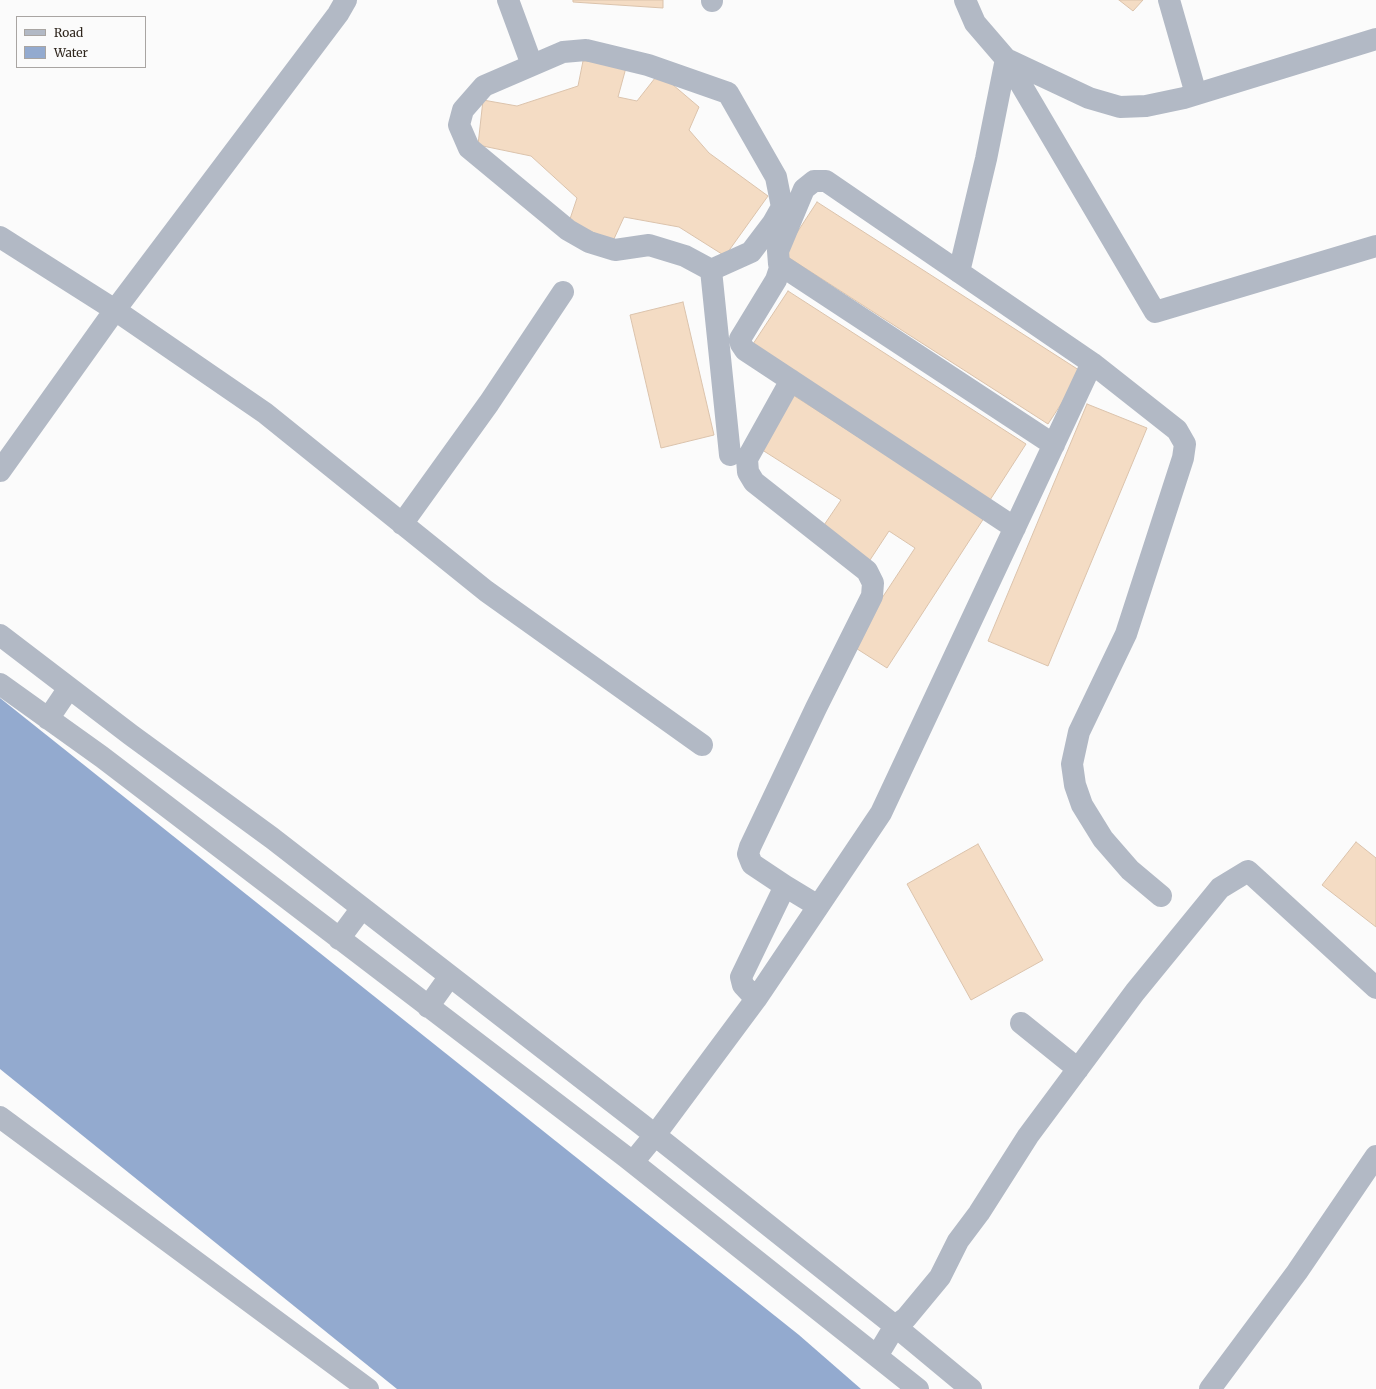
<!DOCTYPE html>
<html>
<head>
<meta charset="utf-8">
<style>
  body { margin:0 }
  #map { position:relative; width:1376px; height:1389px; overflow:hidden; background:#fbfbfb; font-family:Merriweather,serif }
  canvas { display:block }
  .legend { position:absolute; left:16px; top:16px; width:130px; height:52px; box-sizing:border-box; background:#fbfbfb; border:1px solid #a9a5a2; margin:0; padding:5px 7px; list-style:none; font-size:12px; color:#2e251c }
  .legend li { display:flex; align-items:center; gap:8px; height:20px }
  .legend b { width:20px; border:1px solid #a9a5a2 }
</style>
</head>
<body>
<div id="map">
<canvas width="1376" height="1389"></canvas>
<ul class="legend">
<li><b style="height:5px;background:#b2b9c5"></b>Road</li>
<li><b style="height:11px;background:#93aacf"></b>Water</li>
</ul>
</div>
<script>
const c = document.querySelector('canvas').getContext('2d');
c.lineJoin = 'round';
function paint(path, color) { c.fillStyle = color; c.fill(path, 'evenodd'); }
const poly = rows => new Path2D(rows.map(r => 'M' + r).join(''));
function trace(path, color, width, dash) { c.strokeStyle = color; c.lineWidth = width; c.lineCap = dash ? 'butt' : 'round'; c.setLineDash(dash || []); c.stroke(path); }
const water = poly([
  [0,698,799,1335,861,1389,397,1389,0,1069]
]);
const building = poly([
  [573,0,663,0,663,8,573,2,573,0],
  [1119,0,1143,0,1133,11,1119,0],
  [583,61,627,64,618,97,637,101,659,73,699,107,689,130,709,153,768,196,725,256,679,227,624,217,613,241,569,222,577,198,531,156,478,145,483,100,517,106,578,86,583,61],
  [817,202,1082,372,1048,424,783,254,817,202],
  [788,291,1026,444,990,500,751,347,788,291],
  [683,302,714,435,661,448,630,315,683,302],
  [790,393,984,518,887,668,851,645,915,548,889,531,868,563,820,531,841,500,756,446,790,393],
  [1087,404,1147,428,1048,666,988,641,1087,404],
  [1356,842,1376,858,1376,927,1322,885,1356,842],
  [978,844,1043,960,971,1000,907,884,978,844]
]);
const minor = poly([
  [508,0,532,65],
  [712,0,712,1],
  [965,0,975,23,1006,59,1089,98,1120,107,1146,106,1184,98,1376,39],
  [1169,0,1196,94],
  [586,50,648,65,728,93,776,177,782,207,773,223,751,252,711,270,685,256,649,245,615,250,589,242,568,230,469,148,459,125,463,110,484,86,563,52,586,50],
  [1006,59,1155,312,1376,246],
  [0,237,115,310,265,413,486,591,702,745],
  [781,265,776,280,740,339,741,344,745,350,1015,528],
  [711,270,730,455],
  [959,272,986,159,1006,59],
  [1054,445,779,264,778,251,804,189,814,181,826,181,1092,363,1177,430,1185,444,1183,458,1126,634,1079,732,1072,764,1075,785,1082,805,1103,839,1130,870,1161,896],
  [0,471,115,310,338,14,346,0],
  [402,524,489,403,563,292],
  [0,635,131,735,272,838,641,1124,895,1326,971,1389],
  [0,684,102,757,626,1157,918,1389],
  [48,719,69,688],
  [785,886,818,906],
  [339,939,362,908],
  [756,999,743,985,741,977,785,886,752,864,748,854,750,847,816,708,872,596,873,583,867,571,754,482,748,472,747,459,791,380],
  [428,1007,450,976],
  [1021,1023,1078,1069],
  [0,1117,368,1389],
  [633,1162,655,1135,756,999,881,813,1092,363],
  [877,1356,895,1326,906,1318,940,1277,958,1241,979,1213,1028,1136,1135,992,1220,888,1248,871,1376,988],
  [1210,1389,1297,1272,1376,1156]
]);
paint(water, '#93aacf');
paint(building, '#f4dcc4');
trace(building, '#dbc3ac', 1);
trace(minor, '#b2b9c5', 22);
</script>
</body>
</html>
